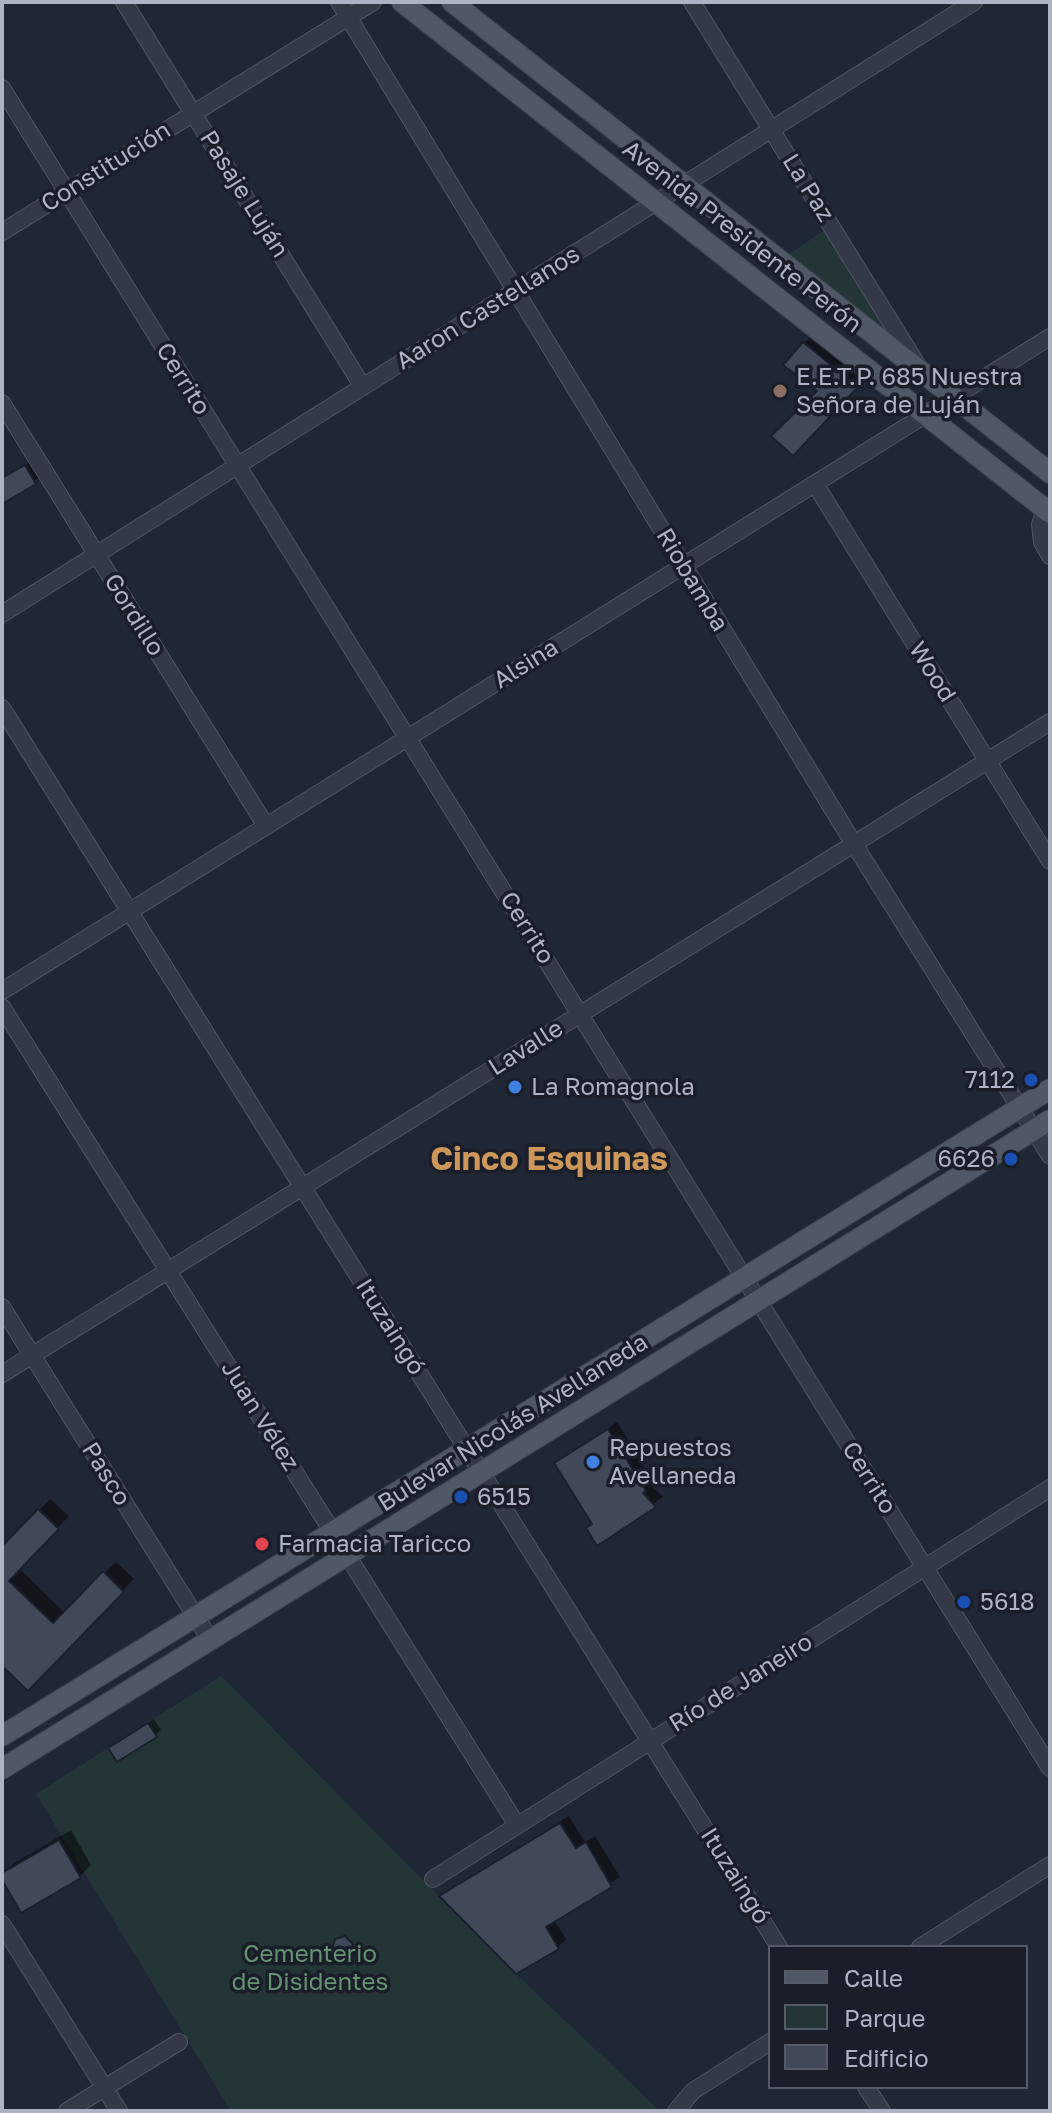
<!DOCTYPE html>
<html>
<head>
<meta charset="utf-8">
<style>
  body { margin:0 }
  #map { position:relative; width:1052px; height:2113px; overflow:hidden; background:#202734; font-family:"Golos Text",sans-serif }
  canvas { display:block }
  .frame { position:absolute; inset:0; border:4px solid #adb3c2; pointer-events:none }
  .legend { position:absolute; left:768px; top:1945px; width:260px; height:144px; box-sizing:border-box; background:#191e29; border:2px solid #545a66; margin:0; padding:10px 14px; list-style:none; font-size:24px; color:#adb3c2 }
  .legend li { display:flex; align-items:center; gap:16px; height:40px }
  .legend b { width:40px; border:2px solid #545a66 }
</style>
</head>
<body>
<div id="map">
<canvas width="1052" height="2113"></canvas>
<div class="frame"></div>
<ul class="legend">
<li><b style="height:10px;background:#515865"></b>Calle</li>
<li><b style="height:22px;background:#243537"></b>Parque</li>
<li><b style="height:22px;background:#414959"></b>Edificio</li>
</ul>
</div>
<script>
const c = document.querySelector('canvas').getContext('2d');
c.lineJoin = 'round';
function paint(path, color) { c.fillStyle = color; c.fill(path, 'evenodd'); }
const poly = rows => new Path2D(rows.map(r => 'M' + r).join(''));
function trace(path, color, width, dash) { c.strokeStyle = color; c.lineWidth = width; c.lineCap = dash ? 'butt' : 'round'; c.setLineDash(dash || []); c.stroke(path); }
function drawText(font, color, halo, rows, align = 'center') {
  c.font = font + ' "Golos Text",sans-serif'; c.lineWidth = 7; c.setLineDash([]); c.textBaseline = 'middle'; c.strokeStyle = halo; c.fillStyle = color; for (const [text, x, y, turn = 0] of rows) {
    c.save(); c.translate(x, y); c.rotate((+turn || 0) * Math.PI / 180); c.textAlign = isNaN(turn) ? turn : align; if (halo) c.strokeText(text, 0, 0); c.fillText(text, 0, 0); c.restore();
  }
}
const green = poly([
  [826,229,891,336,788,255],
  [221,1676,516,1974,660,2111,231,2111,36,1794]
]);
const shadow = poly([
  [812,335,865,377,792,453,820,391,804,343],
  [31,462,40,477,2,502,2,478],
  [617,1422,653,1481,650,1484,663,1497,598,1543,594,1523,556,1463],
  [50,1499,69,1516,19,1568,65,1613,116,1562,134,1579,28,1688,2,1663,2,1549],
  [154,1719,161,1730,156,1735,110,1748],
  [569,1816,585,1842,595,1836,620,1877,554,1920,566,1939,558,1947,441,1896],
  [71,1830,91,1865,80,1876,2,1876,13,1864]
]);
const building = poly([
  [803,342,858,387,793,456,771,436,817,391,783,365,803,342],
  [25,465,36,484,2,504,2,478,25,465],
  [608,1429,646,1491,643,1493,656,1507,597,1546,586,1528,592,1524,554,1463,608,1429],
  [38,1509,59,1529,9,1581,53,1623,103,1571,124,1592,28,1691,2,1666,2,1546,38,1509],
  [148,1723,157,1737,117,1762,108,1748,148,1723],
  [560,1823,576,1848,586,1842,612,1887,546,1927,559,1949,516,1974,439,1896,560,1823],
  [59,1840,81,1878,21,1913,2,1880,2,1873,59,1840],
  [345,1936,353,1944,350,1954,339,1956,332,1949,335,1939,345,1936]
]);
const minor = poly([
  [124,2,363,387],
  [339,2,854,844,1050,1156],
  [692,2,918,366],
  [2,88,1050,1768],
  [2,232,373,2],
  [2,403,266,826],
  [815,484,1050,861],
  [1046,510,1040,524,1042,542,1050,556],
  [2,614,974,2],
  [2,708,779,1947],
  [2,991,1050,337],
  [2,1007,517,1825],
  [2,1307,211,1641],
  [2,1374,1050,722],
  [433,1879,1050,1488],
  [2,1924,119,2111],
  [920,1947,1050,1865],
  [866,2087,882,2111],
  [67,2111,179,2042],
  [676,2111,693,2091,770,2042]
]);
const major = poly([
  [402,2,1050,513],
  [452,2,1050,473],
  [2,1736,1050,1089],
  [2,1769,1050,1120]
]);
const markers = [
  [780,391,8,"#8d6e63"],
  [1031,1080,8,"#1a4fb4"],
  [515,1087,8,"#3f7fe0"],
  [1011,1159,8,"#1a4fb4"],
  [593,1462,8,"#3f7fe0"],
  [461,1497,8,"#1a4fb4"],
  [262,1544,8,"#e0444e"],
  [964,1602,8,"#1a4fb4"]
];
const streetNames = [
  ["Constitución",106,167,-32],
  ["La Paz",808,188,58],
  ["Pasaje Luján",244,194,58],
  ["Avenida Presidente Perón",742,237,38],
  ["Aaron Castellanos",488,308,-32],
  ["Cerrito",183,379,58],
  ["Riobamba",692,580,59],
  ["Gordillo",134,615,58],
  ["Alsina",526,664,-32],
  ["Wood",932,672,58],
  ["Cerrito",527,928,58],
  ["Lavalle",526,1048,-32],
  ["Ituzaingó",390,1327,58],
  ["Juan Vélez",260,1416,58],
  ["Bulevar Nicolás Avellaneda",513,1423,-32],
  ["Pasco",106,1474,58],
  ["Cerrito",869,1478,58],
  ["Río de Janeiro",741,1683,-32],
  ["Ituzaingó",735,1876,58]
];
const poiNames = [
  ["E.E.T.P. 685 Nuestra",796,377],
  ["Señora de Luján",796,405],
  ["7112",1015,1080,"right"],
  ["La Romagnola",531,1087],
  ["6626",995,1159,"right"],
  ["Repuestos",609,1448],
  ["Avellaneda",609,1476],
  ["6515",477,1497],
  ["Farmacia Taricco",278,1544],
  ["5618",980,1602]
];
const parkNames = [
  ["Cementerio",310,1954],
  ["de Disidentes",310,1982]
];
const districtNames = [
  ["Cinco Esquinas",549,1160]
];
paint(green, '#243537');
paint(shadow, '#0007');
paint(building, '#414959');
trace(building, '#1a202b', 2);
trace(minor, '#505663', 18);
trace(major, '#3c424e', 22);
trace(minor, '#333945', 16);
trace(major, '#515865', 20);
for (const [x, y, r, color] of markers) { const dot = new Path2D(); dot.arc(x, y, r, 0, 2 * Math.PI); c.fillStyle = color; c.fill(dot); trace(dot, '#191e29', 3); }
drawText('24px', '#adb3c2', '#191e29', streetNames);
drawText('24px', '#adb3c2', '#191e29', poiNames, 'left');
drawText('24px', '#669173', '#191e29', parkNames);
drawText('bold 32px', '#cd975c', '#191e29', districtNames);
</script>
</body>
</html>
